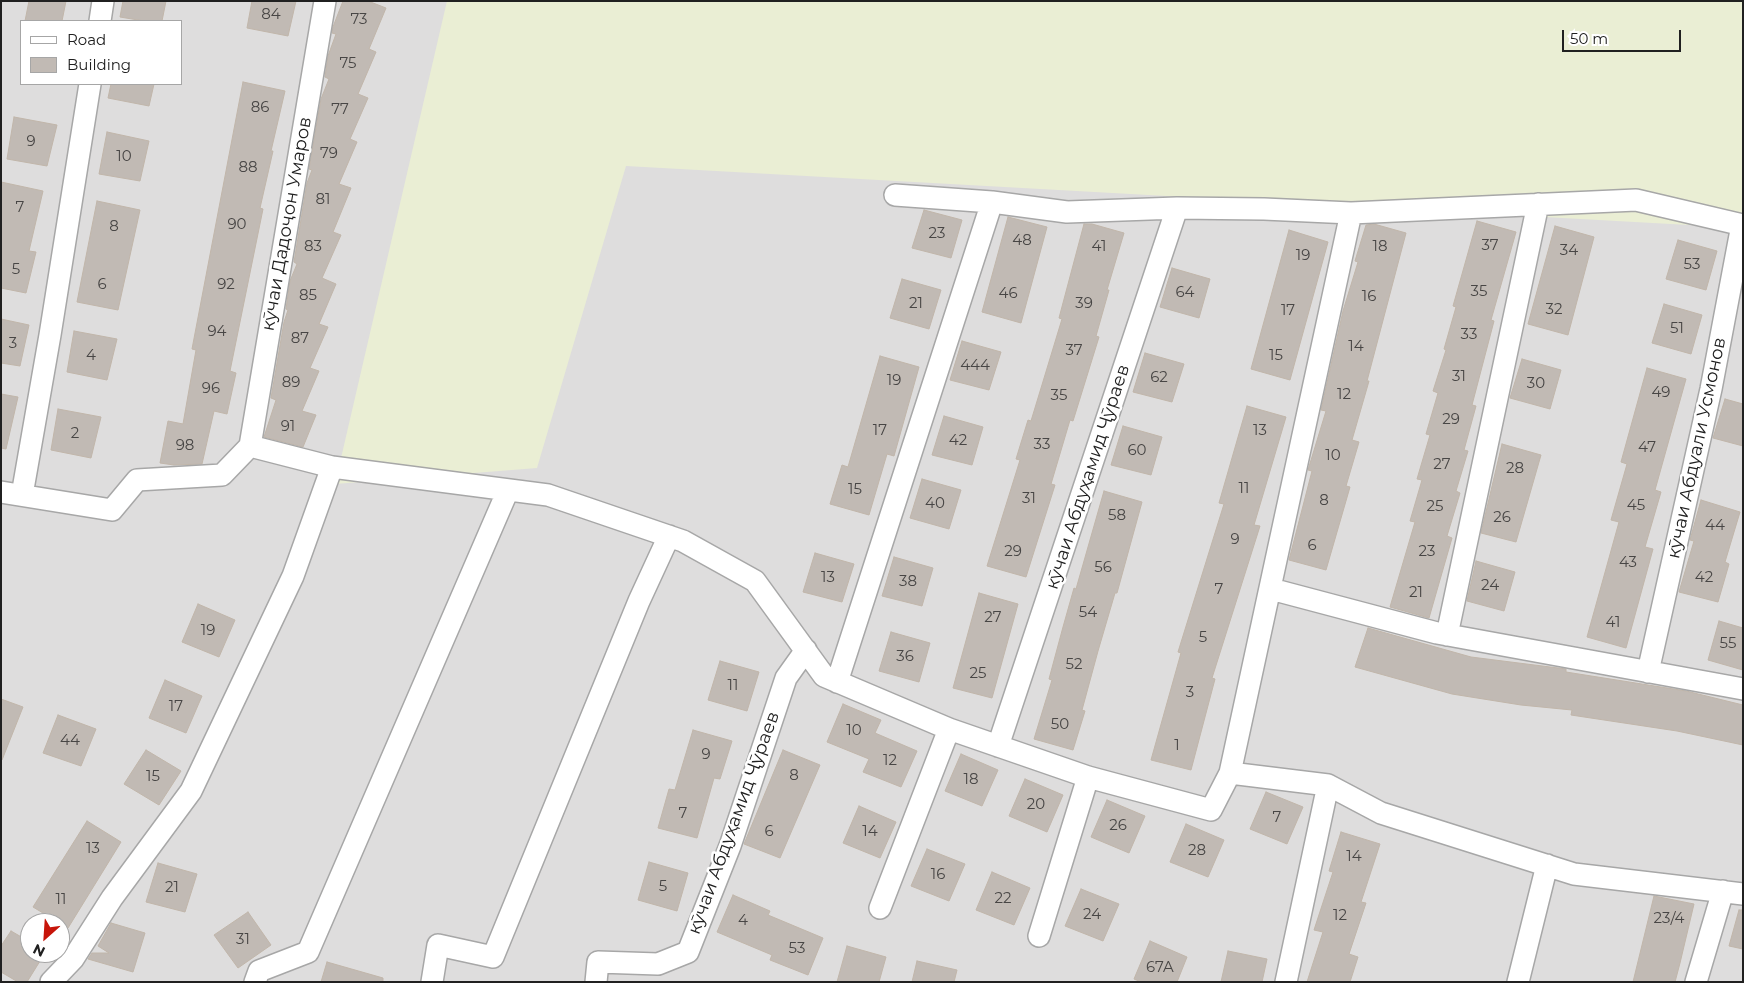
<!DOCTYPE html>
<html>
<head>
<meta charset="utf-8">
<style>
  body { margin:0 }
  #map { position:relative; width:1744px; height:983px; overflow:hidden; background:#f0eee7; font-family:Montserrat,sans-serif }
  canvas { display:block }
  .frame { position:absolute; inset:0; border:2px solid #202020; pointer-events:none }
  .legend { position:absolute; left:20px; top:20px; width:162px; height:65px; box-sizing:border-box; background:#fff; border:1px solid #a6a6a6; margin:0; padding:6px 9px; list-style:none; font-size:15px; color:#202020 }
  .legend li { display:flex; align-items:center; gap:10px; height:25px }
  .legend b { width:25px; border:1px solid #a6a6a6 }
  .north { position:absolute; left:20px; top:913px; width:50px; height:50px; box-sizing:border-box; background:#fff; border:1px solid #a6a6a6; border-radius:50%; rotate:206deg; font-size:14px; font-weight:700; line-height:20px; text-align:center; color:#202020 }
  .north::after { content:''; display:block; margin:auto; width:18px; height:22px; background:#c7150a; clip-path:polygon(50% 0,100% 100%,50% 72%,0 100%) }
  .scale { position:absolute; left:1562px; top:30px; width:119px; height:22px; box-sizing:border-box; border:2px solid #202020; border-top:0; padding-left:6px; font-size:15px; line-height:18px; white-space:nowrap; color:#202020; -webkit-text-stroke:4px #fff; paint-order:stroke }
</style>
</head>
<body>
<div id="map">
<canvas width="1744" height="983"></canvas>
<div class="frame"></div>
<ul class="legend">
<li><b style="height:6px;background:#fff"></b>Road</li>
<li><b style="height:14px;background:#c1bab4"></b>Building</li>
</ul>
<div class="north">N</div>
<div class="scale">50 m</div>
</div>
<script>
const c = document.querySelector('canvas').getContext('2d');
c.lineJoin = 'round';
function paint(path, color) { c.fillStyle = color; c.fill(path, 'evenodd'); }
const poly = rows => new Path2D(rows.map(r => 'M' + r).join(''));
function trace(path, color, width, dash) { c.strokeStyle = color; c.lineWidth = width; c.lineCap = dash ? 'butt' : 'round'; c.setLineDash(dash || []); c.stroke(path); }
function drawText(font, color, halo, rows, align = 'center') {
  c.font = font + ' Montserrat,sans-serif'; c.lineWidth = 5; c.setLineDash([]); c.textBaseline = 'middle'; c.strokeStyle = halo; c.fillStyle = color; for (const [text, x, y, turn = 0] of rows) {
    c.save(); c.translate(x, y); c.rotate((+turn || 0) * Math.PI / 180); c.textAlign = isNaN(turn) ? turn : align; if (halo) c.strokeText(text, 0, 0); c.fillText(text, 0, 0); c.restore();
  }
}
const residential = poly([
  [1,1,1743,1,1743,982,1,982],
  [21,21,181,21,181,84,21,84],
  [30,923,60,923,60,953,30,953]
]);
const farmland = poly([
  [447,1,1743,1,1743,228,626,166,537,468,335,484]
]);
const building = poly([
  [29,1,66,1,62,21,25,21,29,1],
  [123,1,166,1,162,21,144,21,120,17,123,1],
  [252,1,296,1,288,36,247,28,252,1],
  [343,1,368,1,386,8,369,49,376,52,358,94,368,98,350,139,357,142,339,184,351,188,333,232,341,235,322,278,336,284,319,324,328,327,310,368,319,371,302,411,316,415,303,447,264,437,276,400,271,398,284,322,288,310,286,309,290,281,297,264,294,262,307,183,312,170,309,169,321,99,329,79,325,77,328,56,336,34,332,33,333,27,343,1],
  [243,82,285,91,271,151,273,151,260,208,263,209,230,371,236,373,227,414,214,411,202,464,174,465,160,463,168,421,183,424,196,350,192,349,243,82],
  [111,84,154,84,149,106,108,98,111,84],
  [14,117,57,125,47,166,7,159,14,117],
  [107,132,149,141,140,181,99,174,107,132],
  [1,182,43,191,29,251,36,252,26,293,1,288,1,182],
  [97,201,140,210,118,310,77,302,97,201],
  [924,210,962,220,951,258,912,248,924,210],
  [1008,217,1047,227,1021,323,982,312,1008,217],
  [1477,221,1516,232,1491,320,1494,321,1472,405,1476,406,1464,450,1468,451,1456,491,1460,493,1447,536,1452,538,1429,618,1390,607,1415,522,1410,521,1422,480,1417,479,1430,435,1426,434,1438,393,1433,391,1446,350,1444,349,1456,307,1453,306,1477,221],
  [1084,224,1092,224,1124,233,1107,290,1109,290,1096,336,1099,337,1073,421,1070,420,1051,484,1055,485,1026,577,987,566,1020,460,1016,459,1028,420,1031,421,1062,319,1059,318,1084,224],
  [1374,224,1406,233,1367,381,1369,381,1352,440,1359,442,1346,486,1350,487,1326,570,1289,560,1312,471,1308,470,1326,411,1321,410,1343,311,1358,262,1355,261,1366,225,1374,224],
  [1555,226,1594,237,1568,335,1528,324,1555,226],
  [1289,230,1328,242,1290,380,1251,369,1289,230],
  [1678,240,1717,251,1706,290,1666,279,1678,240],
  [1172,268,1210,279,1199,318,1160,307,1172,268],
  [902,279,941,290,929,329,890,318,902,279],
  [1664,304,1702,315,1691,354,1652,343,1664,304],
  [1,319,29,325,20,366,1,363,1,319],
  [74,331,117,339,107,380,67,372,74,331],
  [962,341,1001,352,989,390,950,380,962,341],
  [1145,353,1184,364,1172,402,1133,392,1145,353],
  [880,356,919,367,894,456,887,454,869,515,830,504,842,465,848,467,880,356],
  [1522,359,1561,370,1550,409,1510,398,1522,359],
  [1647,368,1686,379,1655,490,1661,492,1645,547,1653,549,1626,648,1587,637,1619,522,1611,520,1627,464,1621,462,1647,368],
  [1,394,18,397,6,449,1,448,1,394],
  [1725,399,1743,404,1743,446,1713,438,1725,399],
  [1247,406,1286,417,1254,525,1260,526,1212,678,1215,679,1191,770,1151,760,1181,653,1178,652,1224,504,1219,503,1247,406],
  [58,409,101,417,91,458,51,450,58,409],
  [944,416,983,427,972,465,932,455,944,416],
  [1123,426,1162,437,1151,475,1111,465,1123,426],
  [1502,444,1541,455,1516,542,1481,533,1502,444],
  [922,479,961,490,949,529,910,518,922,479],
  [1104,491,1142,502,1117,593,1115,593,1098,651,1082,710,1085,711,1073,750,1034,739,1052,680,1049,679,1063,627,1074,588,1076,589,1104,491],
  [1701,500,1740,512,1725,562,1729,564,1718,602,1679,592,1694,541,1690,540,1701,500],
  [815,553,854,564,842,602,803,592,815,553],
  [894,557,933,568,922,606,882,596,894,557],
  [1476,561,1515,572,1504,611,1467,601,1476,561],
  [979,593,1018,604,992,698,953,688,979,593],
  [198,604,235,620,219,657,182,642,198,604],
  [1719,621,1743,628,1743,670,1708,660,1719,621],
  [1368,628,1471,657,1566,669,1566,672,1686,691,1743,705,1743,745,1677,731,1571,715,1572,710,1521,705,1452,694,1355,667,1368,628],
  [891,632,930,643,919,682,879,671,891,632],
  [720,661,759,672,747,711,708,700,720,661],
  [165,680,202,696,186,733,149,718,165,680],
  [1,699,23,707,2,760,1,759,1,699],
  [843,704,881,720,875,733,917,751,901,787,863,772,869,759,827,742,843,704],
  [58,715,96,729,81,766,43,753,58,715],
  [693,730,732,741,720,779,714,778,697,838,658,828,669,789,675,790,693,730],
  [146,750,181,771,159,805,124,784,146,750],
  [783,750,820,765,780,858,744,844,783,750],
  [961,754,998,770,982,806,945,791,961,754],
  [1025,779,1063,795,1047,832,1009,816,1025,779],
  [1266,792,1303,807,1287,844,1250,829,1266,792],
  [1107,800,1145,816,1129,853,1091,837,1107,800],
  [859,806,896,822,880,858,843,843,859,806],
  [87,821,121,842,68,928,33,907,87,821],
  [1186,824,1224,840,1208,877,1170,862,1186,824],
  [1341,832,1380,844,1361,902,1366,903,1349,954,1358,957,1350,982,1307,982,1323,932,1314,930,1333,872,1329,871,1341,832],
  [927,849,965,864,949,901,911,886,927,849],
  [649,862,688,873,677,911,638,900,649,862],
  [158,863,197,874,185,912,146,902,158,863],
  [992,872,1030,888,1014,925,976,910,992,872],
  [1081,889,1119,904,1103,941,1065,926,1081,889],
  [733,895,770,911,768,915,823,938,808,975,770,960,772,955,717,932,733,895],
  [1654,896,1694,904,1680,963,1675,982,1633,982,1654,896],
  [1739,910,1743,910,1743,949,1729,946,1739,910],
  [248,912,271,945,238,968,214,935,248,912],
  [111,923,145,933,133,972,88,959,92,953,109,953,98,946,111,923],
  [11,931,30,942,30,953,45,953,27,982,18,982,1,972,1,946,11,931],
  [1150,941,1187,957,1177,982,1141,982,1134,979,1150,941],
  [847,946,886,957,879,982,837,982,847,946],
  [1228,951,1267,959,1262,982,1221,982,1228,951],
  [917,961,957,970,954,982,912,982,917,961],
  [327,962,383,978,383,982,321,982,327,962]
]);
const minor = poly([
  [100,21,103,1],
  [895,195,992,202,1067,212,1177,208,1264,209,1351,213,1636,200,1743,225],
  [250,446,332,467,548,495,683,541,755,581,824,676,949,729,1088,777,1211,810,1230,773,1328,785,1381,813,1574,874,1743,894],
  [250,446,325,1],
  [1,492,112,510,137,480,222,475,250,446],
  [22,495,50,335,90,84],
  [1271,589,1437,633,1743,689],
  [1447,635,1538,204],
  [1648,672,1711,389,1742,225],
  [837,682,992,202],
  [998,746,1177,208],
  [1230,773,1351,213],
  [880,908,949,729],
  [1039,936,1088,777],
  [51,982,73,959,112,898,191,791,293,576,332,467],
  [255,982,259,971,308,952,508,490],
  [432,982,438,945,493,957,639,601,669,536],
  [596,982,598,962,658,964,688,952,730,846,786,678,806,650],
  [1286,982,1328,785],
  [1518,982,1547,865],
  [1696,982,1723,891]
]);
const numberNames = [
  ["84",271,15],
  ["73",359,20],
  ["75",348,64],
  ["86",260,108],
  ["77",340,110],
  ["9",31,142],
  ["79",329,154],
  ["10",124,157],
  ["88",248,168],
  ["81",323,200],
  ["7",20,208],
  ["90",237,225],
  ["8",114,227],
  ["23",937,234],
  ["48",1022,241],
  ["37",1490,246],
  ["83",313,247],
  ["41",1099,247],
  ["18",1380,247],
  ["34",1569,251],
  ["19",1303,256],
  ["53",1692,265],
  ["5",16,270],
  ["6",102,285],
  ["92",226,285],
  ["35",1479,292],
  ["64",1185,293],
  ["46",1008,294],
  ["85",308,296],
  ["16",1369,297],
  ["21",916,304],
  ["39",1084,304],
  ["32",1554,310],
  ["17",1288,311],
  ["51",1677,329],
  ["94",217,332],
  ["33",1469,335],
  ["87",300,339],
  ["3",13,344],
  ["14",1356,347],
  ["37",1074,351],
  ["4",91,356],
  ["15",1276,356],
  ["444",975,366],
  ["31",1459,377],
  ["62",1159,378],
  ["19",894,381],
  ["89",291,383],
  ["30",1536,384],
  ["96",211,389],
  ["49",1661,393],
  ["12",1344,395],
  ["35",1059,396],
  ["29",1451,420],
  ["91",288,427],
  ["17",880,431],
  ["13",1260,431],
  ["2",75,434],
  ["42",958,441],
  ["33",1042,445],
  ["98",185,446],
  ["47",1647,448],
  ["60",1137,451],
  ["10",1333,456],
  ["27",1442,465],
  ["28",1515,469],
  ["11",1244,489],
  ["15",855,490],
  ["31",1029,499],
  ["8",1324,501],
  ["40",935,504],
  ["45",1636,506],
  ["25",1435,507],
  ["58",1117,516],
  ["26",1502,518],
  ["44",1715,526],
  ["9",1235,540],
  ["6",1312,546],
  ["29",1013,552],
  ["23",1427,552],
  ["43",1628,563],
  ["56",1103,568],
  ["13",828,578],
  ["42",1704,578],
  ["38",908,582],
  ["24",1490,586],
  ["7",1219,590],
  ["21",1416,593],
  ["54",1088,613],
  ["27",993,618],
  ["41",1613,623],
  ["19",208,631],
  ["5",1203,638],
  ["55",1728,644],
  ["36",905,657],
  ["52",1074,665],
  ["25",978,674],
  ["11",733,686],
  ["3",1190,693],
  ["17",176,707],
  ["50",1060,725],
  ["10",854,731],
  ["44",70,741],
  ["1",1177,746],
  ["9",706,755],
  ["12",890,761],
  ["8",794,776],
  ["15",153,777],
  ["18",971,780],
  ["20",1036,805],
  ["7",683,814],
  ["7",1277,818],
  ["26",1118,826],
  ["6",769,832],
  ["14",870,832],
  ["13",93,849],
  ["28",1197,851],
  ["14",1354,857],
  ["16",938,875],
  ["5",663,887],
  ["21",172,888],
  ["22",1003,899],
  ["11",61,900],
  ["24",1092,915],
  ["12",1340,916],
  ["23/4",1669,919],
  ["4",743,921],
  ["31",243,940],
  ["53",797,949],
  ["67А",1160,968]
];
const streetNames = [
  ["кӯчаи Дадоҷон Умаров",287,224,-80],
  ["кӯчаи Абдуали Усмонов",1697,448,-78],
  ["кӯчаи Абдуҳамид Ҷӯраев",1088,477,-72],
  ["кӯчаи Абдуҳамид Ҷӯраев",734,823,-70]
];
paint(residential, '#dedddd');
paint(farmland, '#eaeed4');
paint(building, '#c1bab4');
trace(building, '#c1b6aa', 1);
trace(minor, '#a7a7a7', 24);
trace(minor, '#fff', 21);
drawText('15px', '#484645', null, numberNames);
drawText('18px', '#202020', '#fff', streetNames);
</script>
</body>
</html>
